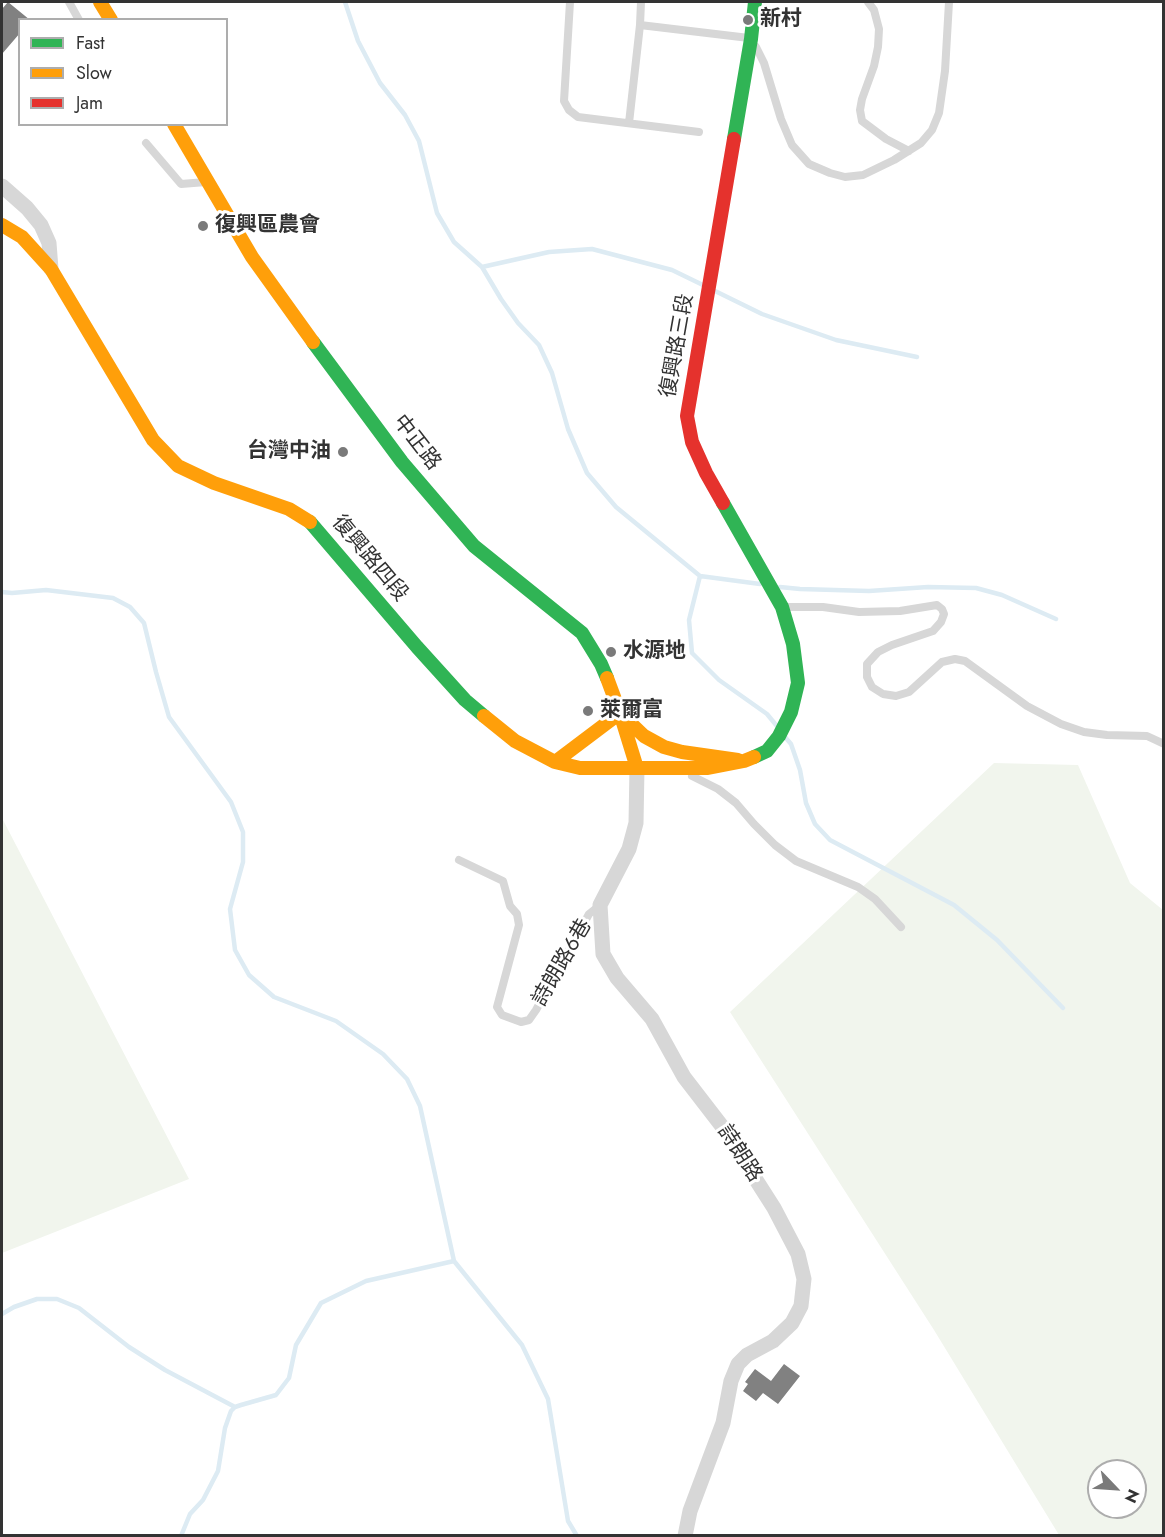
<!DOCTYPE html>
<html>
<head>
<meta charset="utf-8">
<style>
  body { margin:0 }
  #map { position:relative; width:1165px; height:1537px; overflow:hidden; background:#fff; font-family:Jost,sans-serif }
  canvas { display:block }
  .frame { position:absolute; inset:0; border:3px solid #333; pointer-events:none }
  .legend { position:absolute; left:18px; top:18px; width:210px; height:108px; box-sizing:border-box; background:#fff; border:2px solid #adadad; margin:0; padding:8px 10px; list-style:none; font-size:18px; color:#333 }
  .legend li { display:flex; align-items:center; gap:12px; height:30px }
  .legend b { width:30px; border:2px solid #adadad }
  .north { position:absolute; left:1087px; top:1459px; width:60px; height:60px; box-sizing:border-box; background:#fff; border:2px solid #adadad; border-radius:50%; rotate:115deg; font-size:16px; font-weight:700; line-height:24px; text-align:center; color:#333 }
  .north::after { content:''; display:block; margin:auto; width:21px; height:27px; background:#7a7a7a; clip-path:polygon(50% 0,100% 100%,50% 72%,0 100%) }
</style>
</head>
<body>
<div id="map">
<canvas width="1165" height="1537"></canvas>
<div class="frame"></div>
<ul class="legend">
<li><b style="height:8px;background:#30b455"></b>Fast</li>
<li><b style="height:8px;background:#ff9f0a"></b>Slow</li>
<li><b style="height:8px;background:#e5322d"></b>Jam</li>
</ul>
<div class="north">N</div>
</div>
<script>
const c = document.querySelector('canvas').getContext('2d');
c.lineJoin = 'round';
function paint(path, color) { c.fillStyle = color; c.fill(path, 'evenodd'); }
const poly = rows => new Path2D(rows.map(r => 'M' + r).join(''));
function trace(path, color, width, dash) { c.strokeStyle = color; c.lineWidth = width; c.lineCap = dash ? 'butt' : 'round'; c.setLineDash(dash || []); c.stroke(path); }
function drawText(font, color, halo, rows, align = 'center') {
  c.font = font + ' Jost,"Noto Sans TC",sans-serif'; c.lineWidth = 6; c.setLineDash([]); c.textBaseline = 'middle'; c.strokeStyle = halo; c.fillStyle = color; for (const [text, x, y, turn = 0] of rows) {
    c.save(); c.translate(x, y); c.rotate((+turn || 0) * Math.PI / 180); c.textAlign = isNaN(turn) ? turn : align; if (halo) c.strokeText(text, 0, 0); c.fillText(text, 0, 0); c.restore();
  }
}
const green = poly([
  [994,763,1078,765,1130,883,1163,910,1163,1535,1059,1535,934,1330,730,1012],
  [1099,1471,1135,1471,1135,1507,1099,1507],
  [2,818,189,1179,2,1253]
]);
const stream = poly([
  [345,2,358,41,380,83,405,115,419,141,437,213,454,242,482,267,501,299,518,323,539,345,552,373,568,429,587,473,616,507,700,576,689,620,692,653,719,680,767,714,776,725],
  [482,267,549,252,592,249,672,270,705,286],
  [715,291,762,314,836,340,917,357],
  [700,576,760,584],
  [780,587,800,589,869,591,928,587,976,588,1002,595,1056,619],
  [2,592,12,593,46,590,113,598,130,607,144,623,156,672,169,717,231,802,243,832,243,862,230,909,235,950,249,975,274,997,336,1021,383,1054,407,1079,420,1106,454,1261,522,1345,548,1399,568,1521,577,1536],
  [785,737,791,744,800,770,806,803,815,824,830,840,954,905,997,940,1063,1008],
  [2,1314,14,1307,37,1299,57,1299,79,1308,129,1347,165,1370,235,1407],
  [181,1536,190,1514,203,1500,218,1471,225,1428,231,1411,235,1407,241,1405,276,1395,289,1378,296,1345,321,1303,366,1281,454,1261]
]);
const building = poly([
  [8,2,30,20,20,20,20,33,2,54,2,9],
  [784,1364,800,1376,778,1404,763,1393,756,1401,743,1391,748,1384,745,1382,755,1369,771,1381]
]);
const lane = poly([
  [69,2,79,20],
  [570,2,564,101,569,110,578,117,699,132],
  [641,2,640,25,749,38],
  [868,2,874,10,879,29,878,47,874,66,862,99,860,110,862,121,886,139,909,151],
  [756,47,764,63,781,119,792,145,809,164,830,173,845,177,863,175,894,160,921,143,932,130,939,113,945,71,949,2],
  [629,123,640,25],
  [146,143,181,184,206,182],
  [786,607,823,607,859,612,900,611,937,605,942,609,944,614,941,622,933,631,892,645,878,652,867,664,867,677,872,687,883,694,896,696,909,692,942,662,955,659,965,661,1027,706,1061,724,1084,732,1107,735,1147,736,1164,744],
  [692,776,718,789,736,803,754,824,775,845,796,861,858,887,875,899,901,927],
  [459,860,503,881,510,906,517,914,519,925,497,1007,502,1015,521,1022,529,1020,536,1010,589,914,599,906]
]);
const street = poly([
  [2,186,27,208,41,225,49,243,51,269],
  [637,768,636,823,629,849,600,905,603,954,617,978,652,1019,684,1077,721,1125,774,1208,798,1254,804,1279,801,1306,792,1323,773,1341,747,1355,738,1364,731,1381,723,1423,690,1511,685,1536]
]);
const fast = poly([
  [734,139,751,39,755,2],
  [313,342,402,462,474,546,582,633,601,664,607,678],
  [723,503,782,607,793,644,798,683,791,712,779,736,767,751,754,757],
  [310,522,417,647,465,700,484,716]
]);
const slow = poly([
  [100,2,111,20],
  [174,124,252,257,313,342],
  [2,225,22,237,51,269,153,440,178,466,214,483,289,509,310,522],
  [607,678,620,713,637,768],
  [484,716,515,741,555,762,580,768,708,768,744,761,754,757],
  [555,762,620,713,644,736,664,747,682,752,738,760]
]);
const jam = poly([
  [723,503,706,473,692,442,687,416,734,139]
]);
const markers = [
  [748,20,6,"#7a7a7a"],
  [203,226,6,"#7a7a7a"],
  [343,452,6,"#7a7a7a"],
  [611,652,6,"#7a7a7a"],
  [588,711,6,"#7a7a7a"]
];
const poiNames = [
  ["新村",760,20],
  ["復興區農會",215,226],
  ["台灣中油",331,452,"right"],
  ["水源地",623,652],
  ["萊爾富",600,711]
];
const streetNames = [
  ["復興路三段",678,346,-80],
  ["中正路",416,443,52],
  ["復興路四段",369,559,50],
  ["詩朗路6巷",563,963,-60],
  ["詩朗路",739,1154,57]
];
paint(green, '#f1f5ed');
trace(stream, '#ddebf3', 4.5);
paint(building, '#818181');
trace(lane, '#d7d7d7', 8);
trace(street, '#d7d7d7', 15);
trace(fast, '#30b455', 14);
trace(slow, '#ff9f0a', 14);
trace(jam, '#e5322d', 14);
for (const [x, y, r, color] of markers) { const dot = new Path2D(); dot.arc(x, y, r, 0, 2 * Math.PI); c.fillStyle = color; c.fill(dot); trace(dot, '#fff', 2); }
drawText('bold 21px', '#333', '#fff', poiNames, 'left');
drawText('21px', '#333', '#fff', streetNames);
</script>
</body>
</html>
